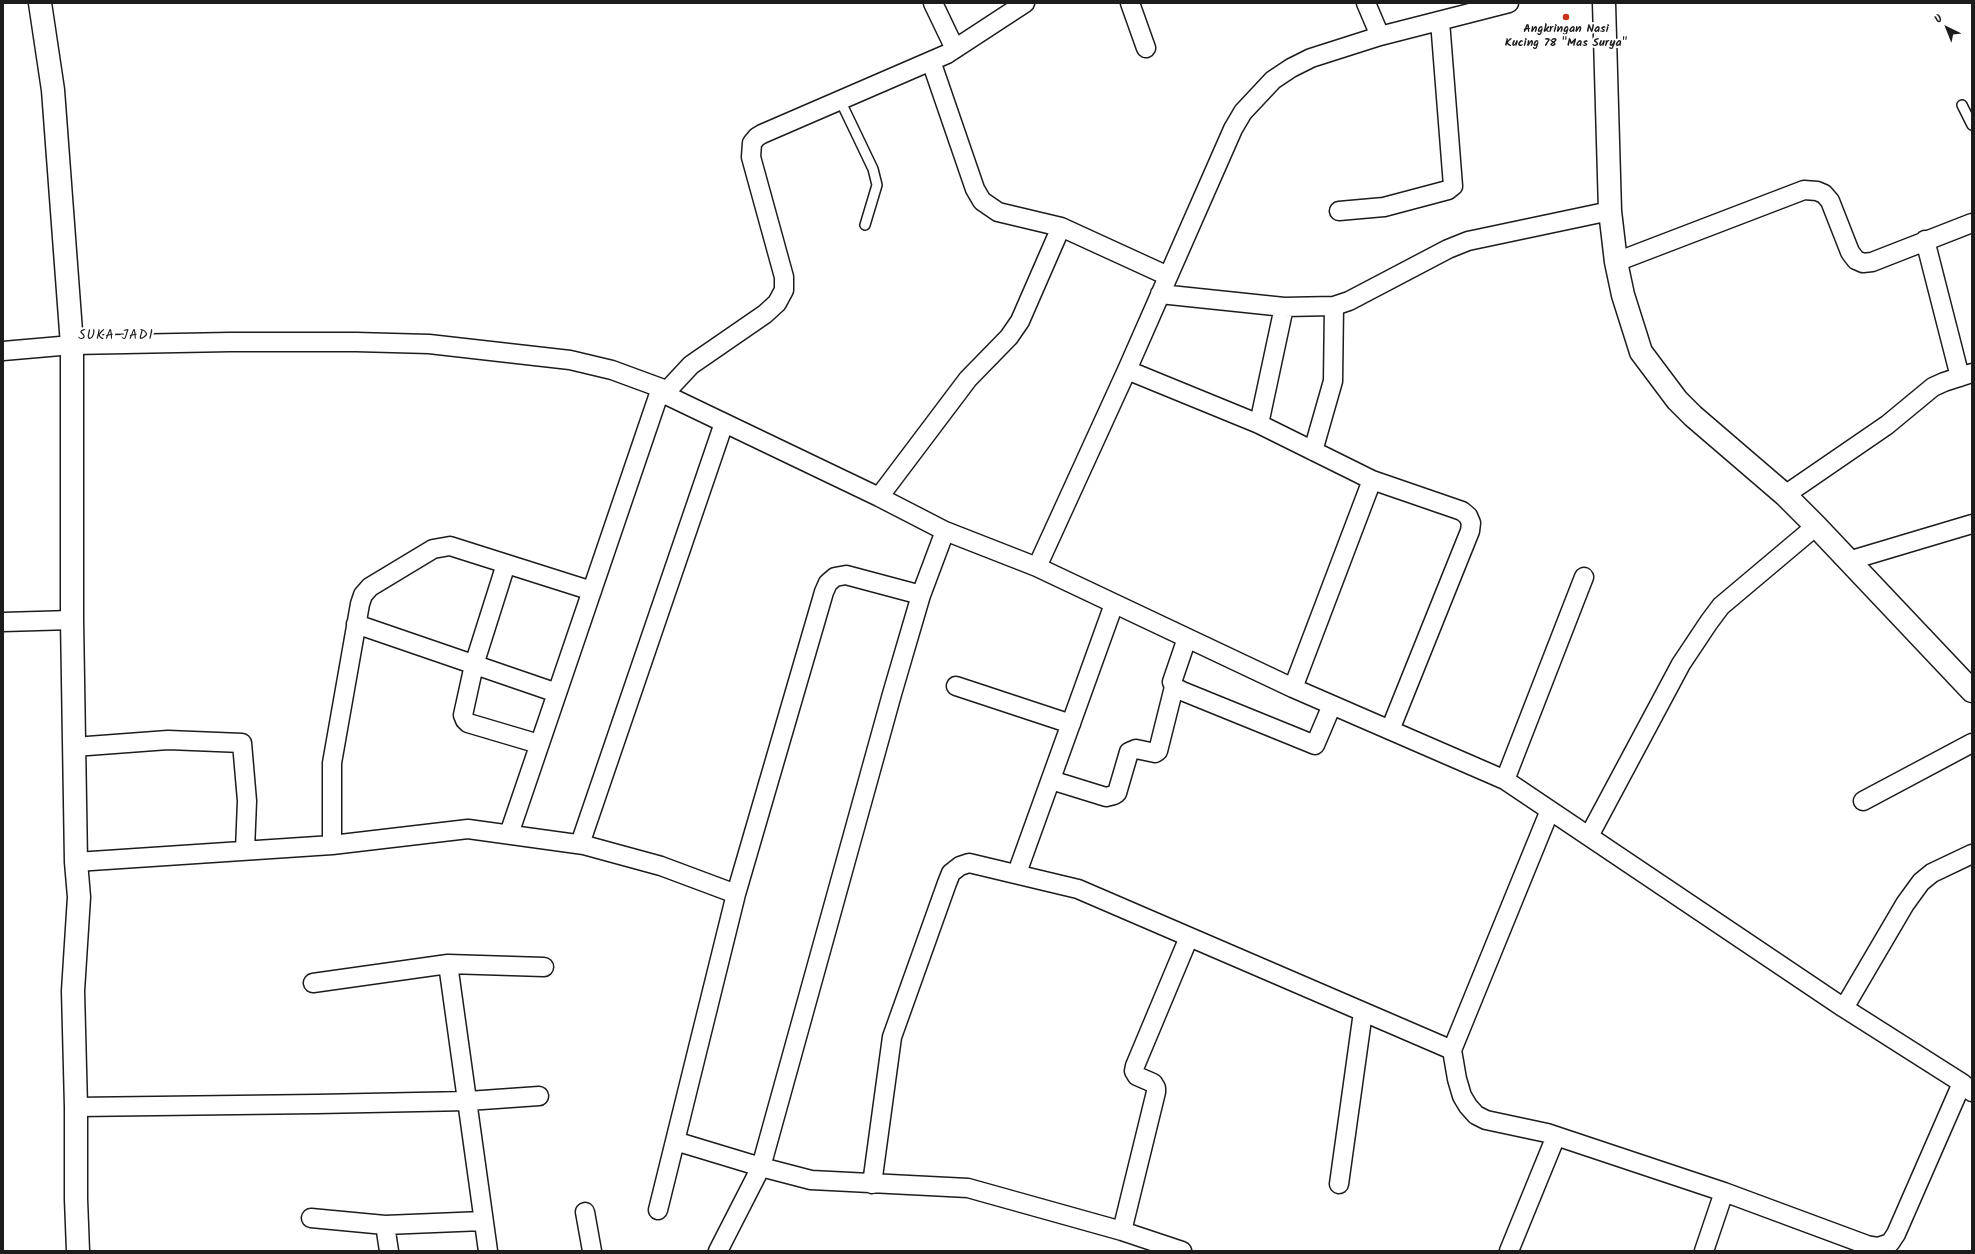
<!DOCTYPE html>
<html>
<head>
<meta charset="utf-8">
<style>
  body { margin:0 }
  #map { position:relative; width:1975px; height:1254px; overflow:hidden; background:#fff; font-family:Kalam,sans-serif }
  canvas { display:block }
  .frame { position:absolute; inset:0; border:4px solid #1c1c1c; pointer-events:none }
  .north { position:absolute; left:1927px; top:8px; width:40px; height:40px; -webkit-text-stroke:3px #fff; paint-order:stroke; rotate:317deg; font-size:11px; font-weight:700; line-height:16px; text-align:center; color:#1c1c1c }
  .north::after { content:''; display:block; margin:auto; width:14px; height:18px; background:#1c1c1c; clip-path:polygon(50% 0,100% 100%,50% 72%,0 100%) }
</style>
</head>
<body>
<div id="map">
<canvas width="1975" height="1254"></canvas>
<div class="frame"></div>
<div class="north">U</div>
</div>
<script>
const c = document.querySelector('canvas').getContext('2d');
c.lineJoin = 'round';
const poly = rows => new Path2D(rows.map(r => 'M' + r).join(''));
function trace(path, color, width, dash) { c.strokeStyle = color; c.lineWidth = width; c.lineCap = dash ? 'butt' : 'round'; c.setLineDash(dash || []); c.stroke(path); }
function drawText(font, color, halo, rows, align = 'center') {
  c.font = font + ' Kalam,sans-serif'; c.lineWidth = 4; c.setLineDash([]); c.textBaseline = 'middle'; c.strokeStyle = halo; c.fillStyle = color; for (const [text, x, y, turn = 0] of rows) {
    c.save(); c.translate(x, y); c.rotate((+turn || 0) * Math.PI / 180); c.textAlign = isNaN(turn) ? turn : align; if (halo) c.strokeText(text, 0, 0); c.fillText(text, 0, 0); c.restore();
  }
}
const service = poly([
  [840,100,873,169,877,185,865,225],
  [1962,105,1972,125]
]);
const minor = poly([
  [933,3,955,49],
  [1130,3,1146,48],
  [1366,3,1380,36],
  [931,61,975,189,982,201,998,212,1061,227,1168,276],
  [1339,211,1384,207,1448,190,1453,186,1440,21],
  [1925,240,1960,377],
  [1616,262,1804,190,1817,191,1824,194,1830,201,1850,252,1856,260,1863,263,1872,262,1972,223],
  [1160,294,1284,307,1334,306,1349,301,1448,249,1468,241,1610,211],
  [3,351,72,345,230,342,356,342,429,344,570,360,612,370,661,388,664,394,879,497,945,531,1037,567,1293,688,1505,780,1844,1008,1962,1083,1972,1092],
  [1127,370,1259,424,1372,480,1462,511,1468,516,1471,523,1470,531,1390,730],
  [664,394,691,365,765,314,777,303,784,290,784,277,751,157,752,143,757,137,762,134,947,54,1025,3],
  [1259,424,1284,307],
  [1313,451,1333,381,1334,306],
  [1785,495,1887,425,1933,387,1944,382,1972,373],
  [879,497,968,379,1009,337,1020,321,1061,227],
  [1848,561,1972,524],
  [506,564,474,665,463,715,465,720,468,723,539,744],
  [1037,567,1127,370,1233,129,1243,112,1273,80,1291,68,1311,58,1380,36,1509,3],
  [3,622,72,620],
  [356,624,557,693],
  [1187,638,1172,682,1174,687,1182,691,1315,745,1332,705],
  [956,686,1071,724],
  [1293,688,1372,480],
  [74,747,168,740,242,743,247,801,245,850],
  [1051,780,1106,797,1114,795,1117,793,1129,752,1136,749,1155,753,1158,751,1174,687],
  [1505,780,1584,577],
  [1863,801,1972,743],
  [1550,810,1452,1050,1457,1079,1462,1096,1468,1106,1476,1115,1486,1120,1547,1133,1724,1192,1867,1245,1878,1247,1890,1243,1896,1234,1962,1083],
  [509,834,661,388],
  [1589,836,1681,664,1709,622,1721,606,1816,526],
  [580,844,724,423],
  [332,845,332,763,360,604,363,595,370,587,433,549,450,546,592,591],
  [76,862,332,845,468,829,584,845,661,866,736,894],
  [1017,873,1114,604],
  [448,964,488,1251],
  [313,983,448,964,544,967],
  [1844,1008,1905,904,1921,882,1932,873,1972,854],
  [76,1107,317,1104,468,1101,539,1096],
  [675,1141,761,1167,811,1180,968,1188,1122,1231,1182,1251],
  [872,1184,892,1037,947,883,951,873,960,866,969,863,1078,889,1452,1050],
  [1339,1184,1363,1012],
  [658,1210,736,894,824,592,828,583,835,577,846,575,921,595],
  [585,1212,592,1251],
  [311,1218,385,1225],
  [1122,1231,1156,1092,1156,1088,1153,1083,1137,1076,1134,1071,1135,1066,1189,937],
  [389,1251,385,1225,483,1221],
  [718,1251,761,1167,892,694,921,595,945,531],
  [1509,1251,1556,1136],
  [1704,1251,1724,1192]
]);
const tertiary = poly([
  [40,3,53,90,72,345,72,620,76,862,79,897,73,991,76,1107,76,1199,78,1251],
  [1604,3,1610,211,1616,262,1623,295,1641,352,1677,400,1693,416,1785,495,1816,526,1972,691]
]);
const markers = [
  [1566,17,4,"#c8321e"]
];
const poiNames = [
  ["Angkringan Nasi",1566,30],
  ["Kucing 78 \"Mas Surya\"",1566,44]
];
const quarterNames = [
  ["SUKA JADI",116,337]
];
trace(service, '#1c1c1c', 12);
trace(minor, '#1c1c1c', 21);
trace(tertiary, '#1c1c1c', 25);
trace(service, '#fff', 9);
trace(minor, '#fff', 18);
trace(tertiary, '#fff', 22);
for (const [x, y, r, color] of markers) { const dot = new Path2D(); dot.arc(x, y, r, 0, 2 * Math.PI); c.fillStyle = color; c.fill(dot); trace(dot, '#fff', 1.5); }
drawText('bold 12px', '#1c1c1c', '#fff', poiNames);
c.letterSpacing = '1px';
drawText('14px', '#1c1c1c', '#fff', quarterNames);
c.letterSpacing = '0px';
</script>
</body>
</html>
